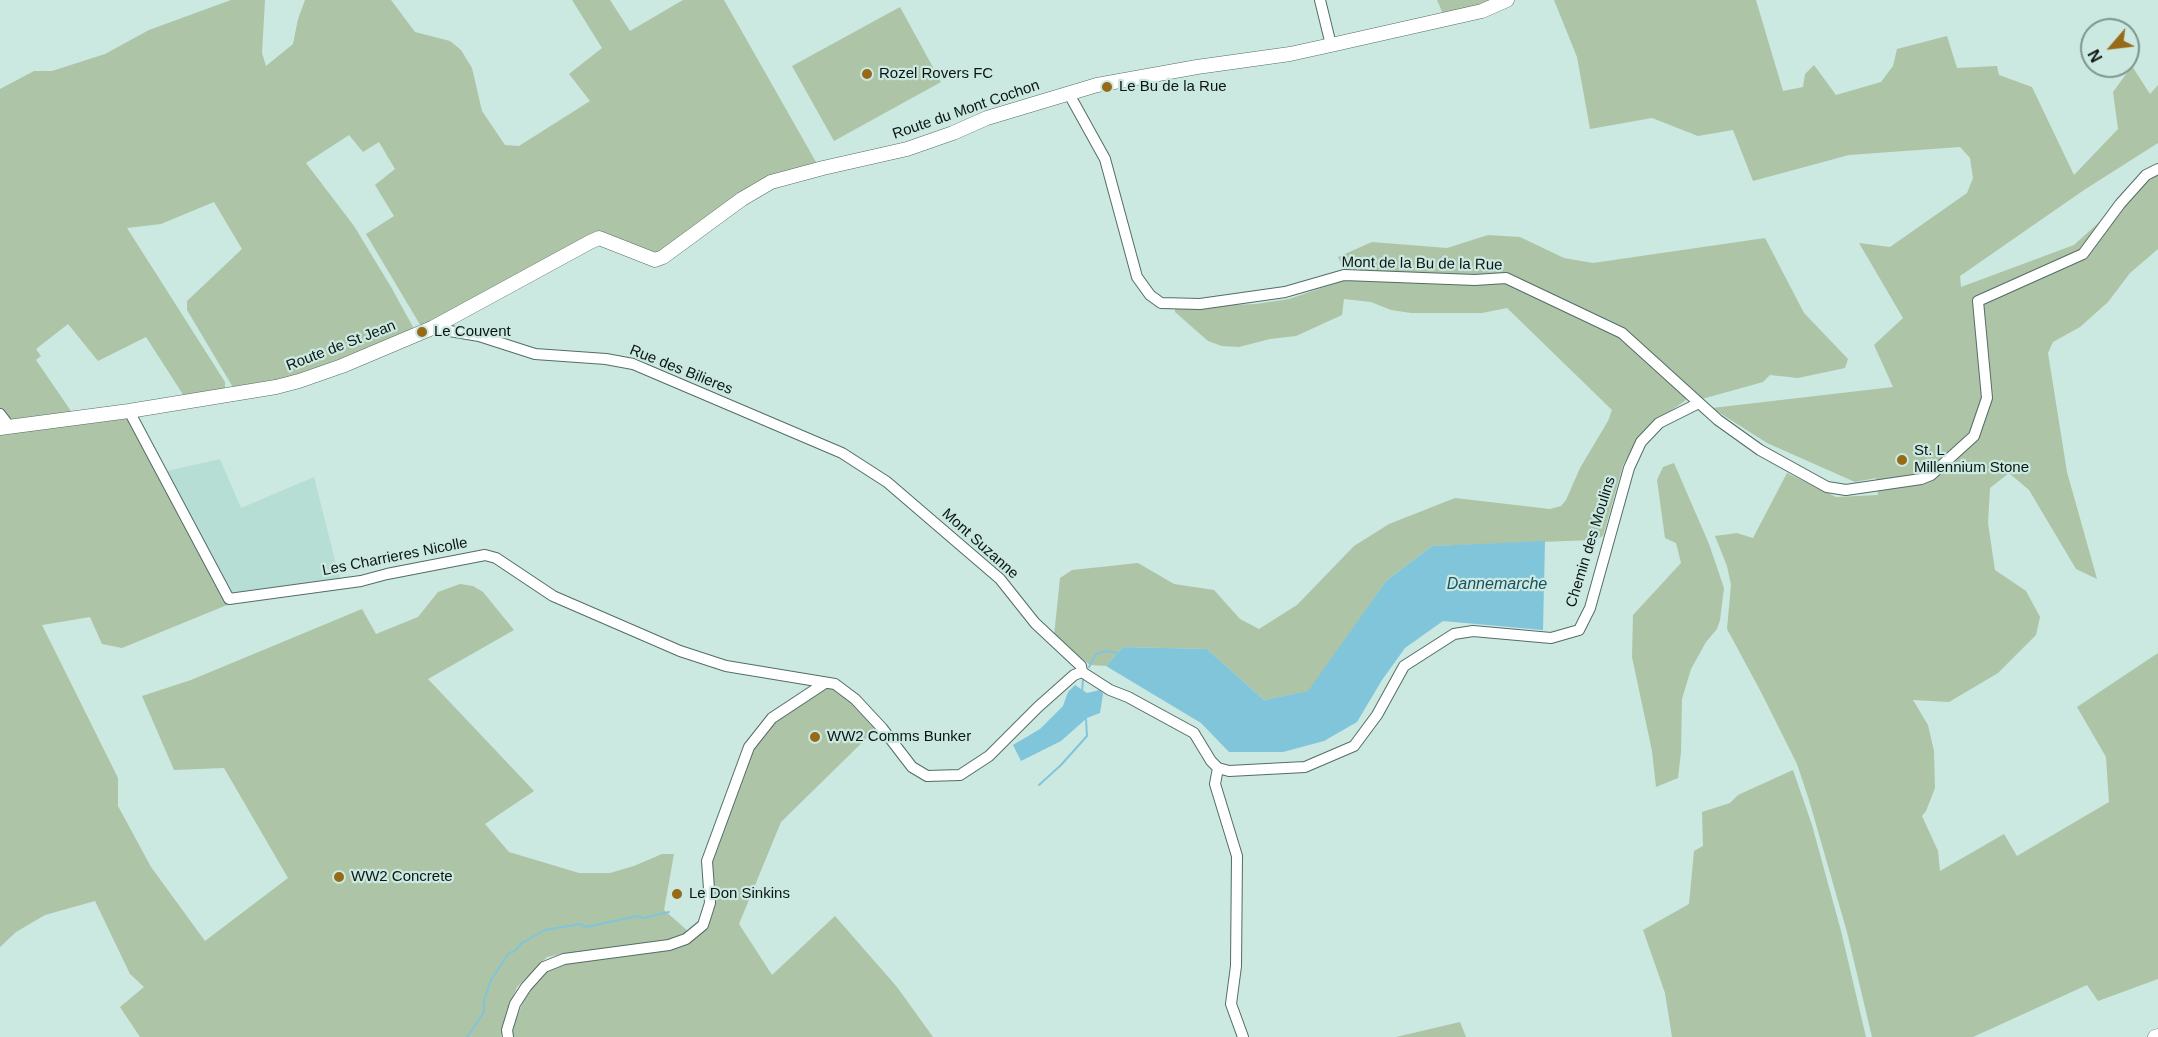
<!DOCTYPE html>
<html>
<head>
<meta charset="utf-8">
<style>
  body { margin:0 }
  #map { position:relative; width:2158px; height:1037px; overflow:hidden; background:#cbe8e1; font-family:Helvetica,sans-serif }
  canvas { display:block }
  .north { position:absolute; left:2080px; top:18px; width:60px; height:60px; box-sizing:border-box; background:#cbe8e1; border:2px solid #7e948f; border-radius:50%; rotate:242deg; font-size:16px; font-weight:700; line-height:24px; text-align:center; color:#0b1613 }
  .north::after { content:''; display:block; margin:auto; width:21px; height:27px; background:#966a17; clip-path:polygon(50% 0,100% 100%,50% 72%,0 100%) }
</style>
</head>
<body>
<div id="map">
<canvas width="2158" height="1037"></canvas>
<div class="north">N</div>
</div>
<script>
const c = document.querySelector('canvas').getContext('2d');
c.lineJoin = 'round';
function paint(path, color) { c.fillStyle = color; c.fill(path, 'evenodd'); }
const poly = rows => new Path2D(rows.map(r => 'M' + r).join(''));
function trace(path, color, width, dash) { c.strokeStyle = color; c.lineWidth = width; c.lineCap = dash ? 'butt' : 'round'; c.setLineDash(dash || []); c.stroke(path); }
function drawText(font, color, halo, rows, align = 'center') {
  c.font = font + ' Helvetica,sans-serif'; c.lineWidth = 4.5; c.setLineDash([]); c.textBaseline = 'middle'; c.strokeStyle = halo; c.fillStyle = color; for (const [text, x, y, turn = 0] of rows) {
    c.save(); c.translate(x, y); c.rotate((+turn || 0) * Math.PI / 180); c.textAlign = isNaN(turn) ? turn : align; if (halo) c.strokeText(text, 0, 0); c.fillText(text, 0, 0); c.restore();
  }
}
const built = poly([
  [220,459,241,508,314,477,340,580,236,595,230,592,167,471]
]);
const green = poly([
  [231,0,265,0,262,53,266,66,293,44,298,19,305,0,391,0,415,32,450,41,461,50,472,68,482,111,505,145,519,146,590,101,569,74,602,48,572,0,610,0,630,31,683,0,724,0,816,162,815,166,768,180,661,252,653,254,603,235,422,328,366,234,394,216,375,185,395,169,379,142,363,152,349,135,306,163,354,226,391,287,413,327,412,332,273,384,234,389,187,310,187,301,242,249,214,202,161,224,127,228,225,382,225,390,184,396,146,337,98,361,68,324,36,349,41,356,36,360,73,414,15,422,8,418,0,408,0,89,34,71,52,71,105,54,149,30],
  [1437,0,1499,0,1443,14],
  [1554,0,1756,0,1783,91,1803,87,1805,74,1814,65,1836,95,1881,82,1893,66,1897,49,1947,36,1957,68,1997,66,1999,75,2032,87,2074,175,2118,129,2113,92,2132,66,2150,94,2158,85,2158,143,2084,190,1960,276,1961,287,2074,245,2158,169,2158,249,2130,273,2108,302,2080,327,2053,342,2048,353,2067,472,2097,579,2076,569,2029,490,2009,473,1990,488,1988,523,1995,570,2026,591,2040,617,2036,635,1998,673,1949,702,1913,700,1928,725,1934,751,1935,788,1926,811,1922,816,1938,851,1940,871,2004,834,2017,856,2109,802,2106,757,2077,707,2158,653,2158,979,2098,1001,2087,985,1973,1037,1872,1037,1847,932,1809,800,1797,764,1761,692,1727,629,1731,585,1727,566,1715,536,1737,533,1753,538,1787,473,1836,497,1878,495,1876,478,1855,482,1767,443,1712,408,1893,387,1874,345,1903,318,1859,243,1890,247,1967,193,1973,178,1970,158,1960,147,1849,155,1753,181,1733,130,1698,136,1652,118,1590,129,1577,57],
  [900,7,941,82,834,141,792,66],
  [1488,235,1520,237,1564,258,1593,263,1765,238,1804,313,1848,359,1845,368,1798,378,1770,375,1763,382,1702,399,1623,331,1507,276,1345,273,1338,257,1372,242,1447,248],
  [1345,280,1505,282,1620,336,1685,395,1686,400,1655,422,1637,440,1623,465,1603,536,1594,540,1432,546,1386,581,1309,691,1264,700,1207,649,1123,647,1106,666,1090,665,1054,636,1060,578,1072,570,1138,563,1174,584,1214,590,1240,619,1259,629,1297,605,1354,546,1389,524,1455,498,1550,509,1561,506,1566,500,1580,468,1608,421,1612,410,1507,308,1482,313,1411,313,1391,310,1371,302,1344,299,1342,315,1296,336,1270,339,1239,347,1222,346,1208,341,1175,312,1175,307,1256,304,1289,299],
  [128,415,227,605,122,648,102,644,90,617,42,625,118,778,118,806,151,867,205,941,288,878,224,768,174,770,142,696,191,680,362,609,376,634,418,617,438,592,460,584,473,586,483,592,514,630,428,679,534,791,485,824,509,852,579,873,610,873,634,866,662,854,674,854,664,910,689,932,669,941,568,953,547,957,517,987,506,1013,501,1037,140,1037,120,1007,144,987,130,974,95,901,45,915,16,932,0,947,0,431],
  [1674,463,1709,544,1724,588,1720,620,1717,629,1706,642,1691,669,1682,699,1681,752,1678,778,1656,787,1652,751,1632,657,1633,615,1681,563,1676,543,1665,538,1657,480,1663,467],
  [825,687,833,687,858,707,878,727,781,822,739,924,772,975,835,916,897,987,933,1037,513,1037,513,1026,529,988,547,971,563,964,702,933,710,865,754,749,776,719],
  [1793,770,1812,825,1841,931,1866,1037,1672,1037,1665,993,1643,930,1689,904,1694,851,1703,846,1702,812,1730,803,1738,795],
  [1460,1022,1466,1037,1396,1037]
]);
const water = poly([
  [1545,541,1543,630,1443,621,1405,648,1382,680,1357,722,1324,741,1283,752,1229,752,1201,723,1106,666,1123,647,1207,649,1264,700,1308,691,1386,581,1432,546],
  [1075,685,1087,693,1100,690,1103,694,1100,713,1087,718,1061,741,1021,761,1013,745,1040,729,1063,706,1068,692]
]);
const stream = poly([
  [1089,667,1096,654,1106,651,1117,653],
  [1082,692,1083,680],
  [1039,785,1061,765,1087,736,1086,719],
  [467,1037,484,1012,484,1000,491,980,509,953,515,951,522,943,545,930,580,924,586,927,638,916,644,918,669,912]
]);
const minor = poly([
  [1320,0,1331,45],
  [1069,94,1105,159,1137,277,1150,295,1161,303,1200,304,1285,292,1344,275,1475,280,1506,278,1622,333,1718,420,1760,450,1827,487,1846,490,1921,479,1931,475,1974,436,1987,398,1978,301,2083,254,2120,204,2146,175,2158,169],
  [432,328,479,336,535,354,606,359,633,364,842,453,887,482,1000,579,1035,623,1081,666,1082,672],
  [129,411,229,599,361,581,387,574,485,555,496,558,553,596,680,651,726,666,835,684,855,699,882,728,912,767,927,776,960,775,989,756,1038,707,1074,675,1082,672],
  [0,414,10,427],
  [1082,672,1110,690,1128,697,1194,733,1211,761,1218,768,1229,771,1305,767,1354,746,1377,715,1404,666,1454,634,1473,631,1551,638,1579,630,1590,608,1629,468,1641,442,1659,423,1699,403],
  [1218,768,1215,784,1237,856,1236,966,1231,1004,1243,1037],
  [508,1037,507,1030,515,1004,526,987,544,967,564,959,669,945,686,939,703,925,710,903,707,861,749,747,772,718,825,683]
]);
const major = poly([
  [0,428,129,411,276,387,299,381,342,366,432,328,590,242,599,238,655,260,663,257,742,199,771,182,823,168,907,149,953,133,987,118,1097,85,1197,67,1290,54,1331,45,1482,11,1507,0],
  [2155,1037,2158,1036]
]);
const markers = [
  [867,74,6,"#966a17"],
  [1107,87,6,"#966a17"],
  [422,332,6,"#966a17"],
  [1902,460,6,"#966a17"],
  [815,737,6,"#966a17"],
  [339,877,6,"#966a17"],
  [677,894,6,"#966a17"]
];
const poiNames = [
  ["Rozel Rovers FC",879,74],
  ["Le Bu de la Rue",1119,87],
  ["Le Couvent",434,332],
  ["St. L",1914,451],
  ["Millennium Stone",1914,468],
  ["WW2 Comms Bunker",827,737],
  ["WW2 Concrete",351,877],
  ["Le Don Sinkins",689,894]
];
const streetNames = [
  ["Route du Mont Cochon",966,110,-19],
  ["Mont de la Bu de la Rue",1422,264,1],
  ["Route de St Jean",341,346,-21],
  ["Rue des Bilieres",681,370,22],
  ["Chemin des Moulins",1591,542,-73],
  ["Mont Suzanne",980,544,42],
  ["Les Charrieres Nicolle",395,557,-11]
];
const waterNames = [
  ["Dannemarche",1497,585]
];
paint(built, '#b7ded5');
paint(green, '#adc4a7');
paint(water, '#81c5db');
trace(stream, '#81c5db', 2);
trace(minor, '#536d67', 12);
trace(major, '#536d67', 15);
trace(minor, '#fff', 10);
trace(major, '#fff', 14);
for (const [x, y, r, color] of markers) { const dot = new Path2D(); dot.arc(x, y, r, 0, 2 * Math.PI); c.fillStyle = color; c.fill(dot); trace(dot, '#cbe8e1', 2); }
drawText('15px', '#0b1613', '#cbe8e1', poiNames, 'left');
drawText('15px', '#0b1613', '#cbe8e1', streetNames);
drawText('italic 16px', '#1a5262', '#cbe8e1', waterNames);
</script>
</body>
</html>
